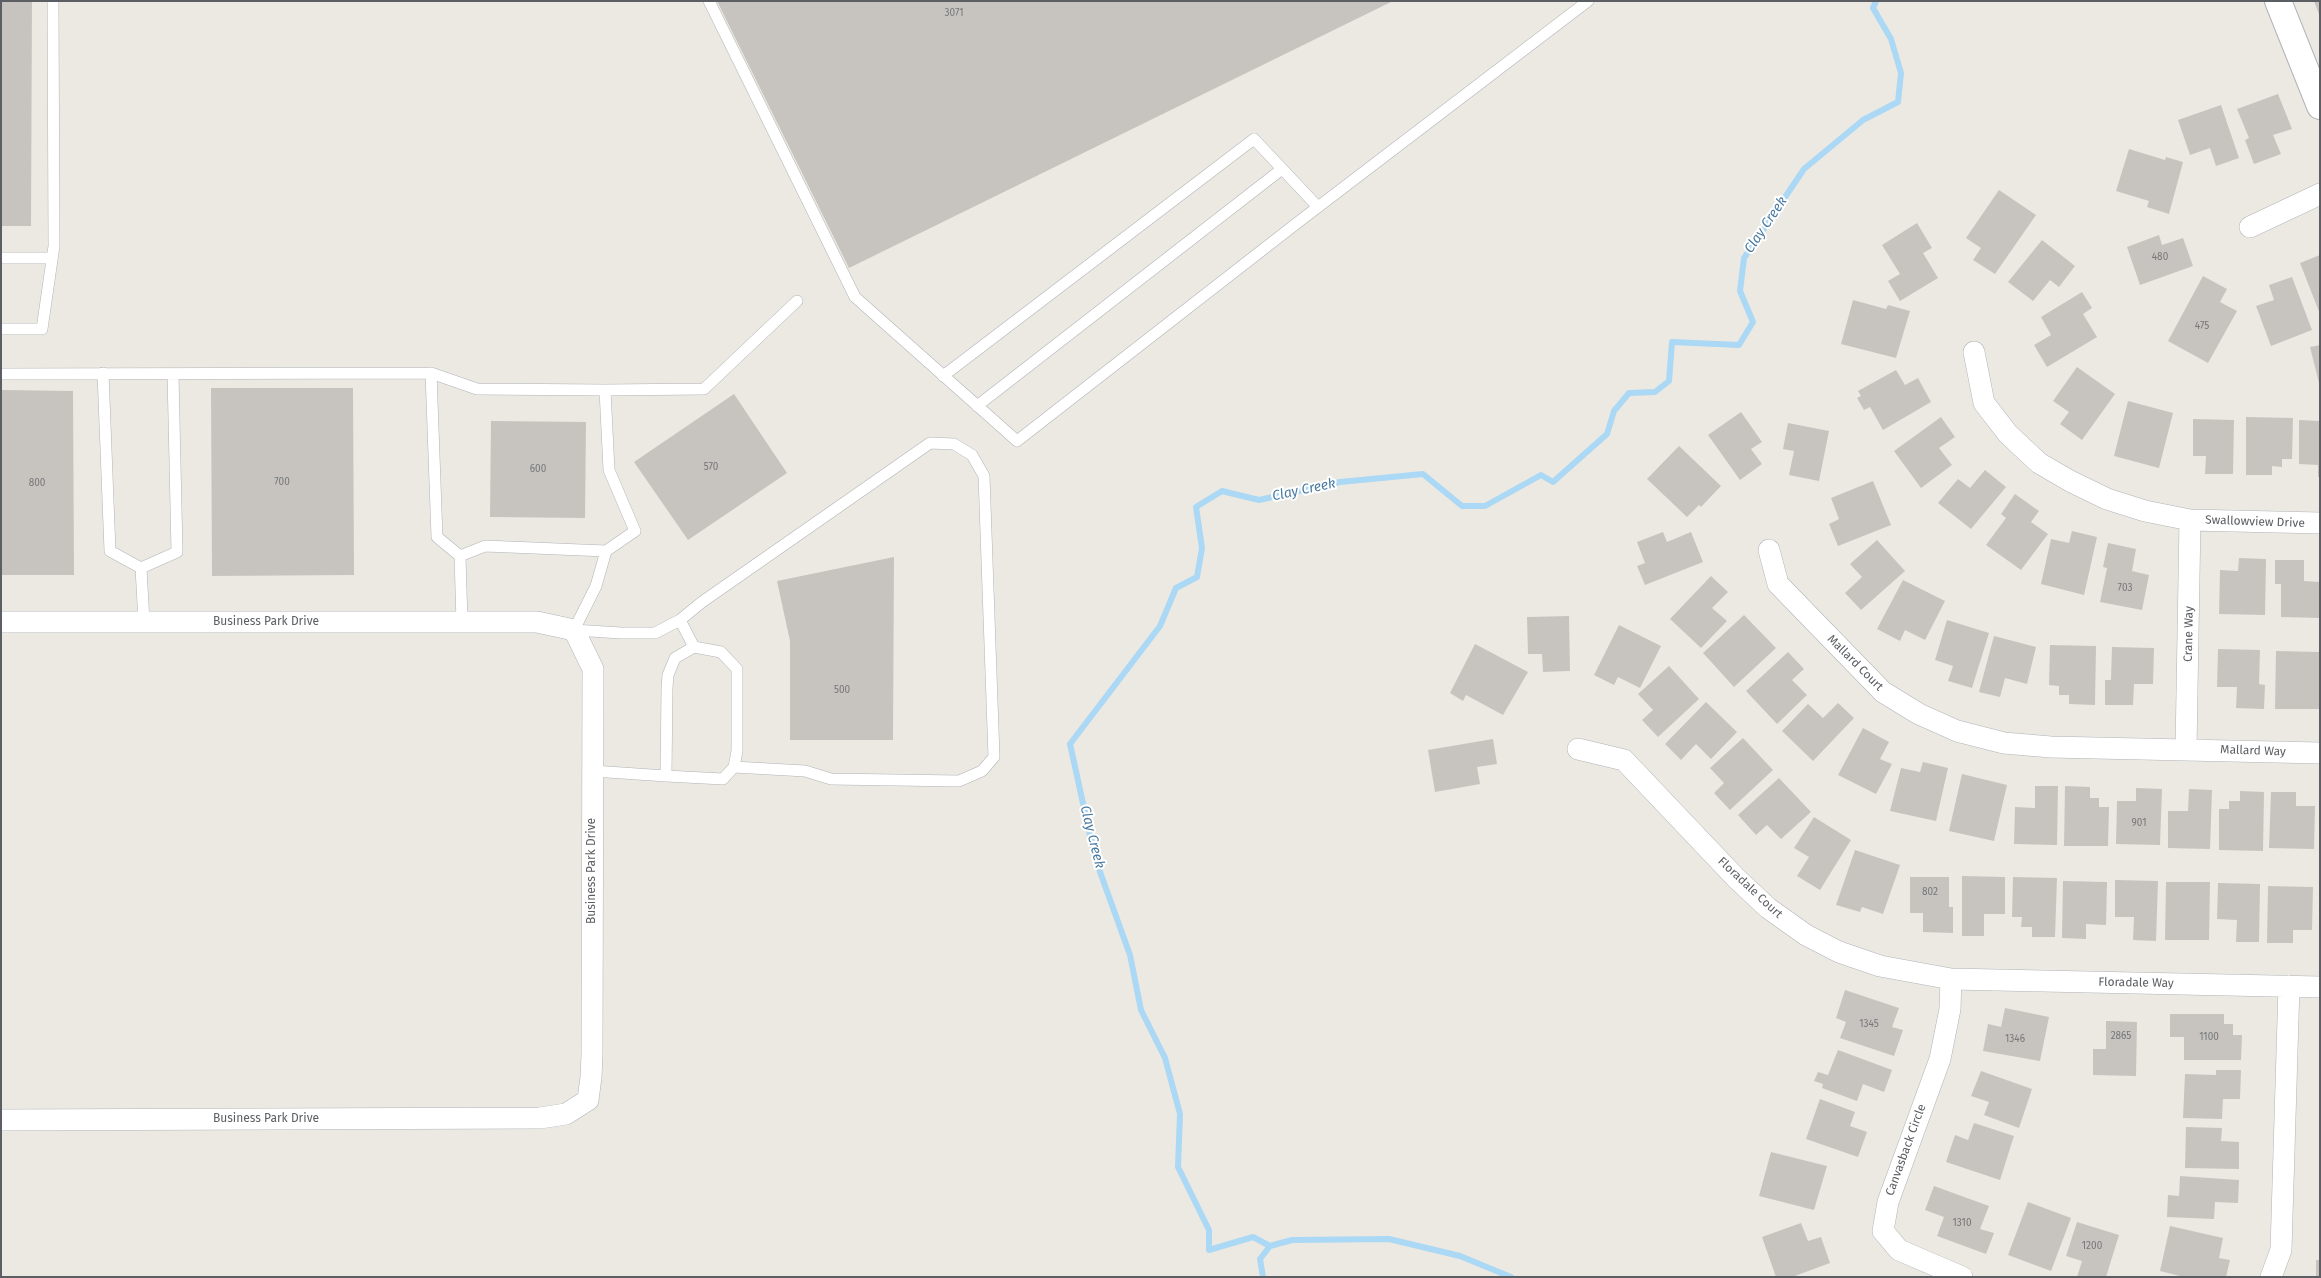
<!DOCTYPE html>
<html>
<head>
<meta charset="utf-8">
<style>
  body { margin:0 }
  #map { position:relative; width:2321px; height:1278px; overflow:hidden; background:#ece9e3; font-family:"Fira Sans",sans-serif }
  canvas { display:block }
  .frame { position:absolute; inset:0; border:2px solid #5b5e62; pointer-events:none }
</style>
</head>
<body>
<div id="map">
<canvas width="2321" height="1278"></canvas>
<div class="frame"></div>
</div>
<script>
const c = document.querySelector('canvas').getContext('2d');
c.lineJoin = 'round';
const poly = rows => new Path2D(rows.map(r => 'M' + r).join(''));
function trace(path, color, width, dash) { c.strokeStyle = color; c.lineWidth = width; c.lineCap = dash ? 'butt' : 'round'; c.setLineDash(dash || []); c.stroke(path); }
function paint(path, color) { c.fillStyle = color; c.fill(path, 'evenodd'); }
function drawText(font, color, halo, rows, align = 'center') {
  c.font = font + ' "Fira Sans",sans-serif'; c.lineWidth = 4; c.setLineDash([]); c.textBaseline = 'middle'; c.strokeStyle = halo; c.fillStyle = color; for (const [text, x, y, turn = 0] of rows) {
    c.save(); c.translate(x, y); c.rotate((+turn || 0) * Math.PI / 180); c.textAlign = isNaN(turn) ? turn : align; if (halo) c.strokeText(text, 0, 0); c.fillText(text, 0, 0); c.restore();
  }
}
const stream = poly([
  [1270,1246,1253,1237,1209,1250,1209,1230,1178,1167,1180,1114,1165,1058,1141,1010,1130,955,1095,858,1070,744,1160,626,1176,588,1197,577,1202,548,1196,507,1222,491,1259,500,1340,482,1423,474,1462,506,1485,506,1541,475,1553,482,1607,434,1614,411,1629,393,1655,392,1669,381,1672,342,1739,345,1753,322,1740,291,1744,258,1804,169,1863,120,1898,102,1901,73,1891,39,1873,8,1876,1],
  [1263,1277,1260,1259,1270,1246,1292,1240,1389,1239,1460,1256,1511,1277]
]);
const building = poly([
  [1,1,32,1,31,226,1,226],
  [717,1,1393,1,849,268],
  [2314,1,2320,1,2320,17],
  [2278,94,2292,129,2273,135,2281,154,2254,164,2245,140,2249,138,2237,109],
  [2221,105,2239,158,2216,166,2210,148,2190,155,2178,120],
  [2129,149,2165,160,2166,157,2183,162,2169,214,2147,207,2149,201,2116,191],
  [1999,190,2036,215,1995,274,1973,260,1981,248,1966,238],
  [1917,223,1932,248,1923,253,1938,278,1900,301,1888,281,1900,274,1882,245],
  [2159,235,2162,245,2183,238,2193,266,2140,285,2127,247],
  [2042,240,2075,266,2059,287,2050,280,2033,301,2008,282],
  [2320,255,2320,314,2300,263],
  [2203,276,2227,289,2220,302,2237,311,2208,363,2168,341],
  [2292,277,2312,330,2271,346,2256,306,2274,300,2269,285],
  [2082,292,2092,308,2083,314,2097,337,2047,367,2034,345,2051,335,2041,317],
  [1853,300,1886,309,1888,305,1910,311,1896,358,1841,344],
  [2320,345,2320,383,2319,383,2310,347],
  [2077,367,2115,394,2082,440,2060,424,2069,412,2053,401],
  [1896,370,1905,385,1918,378,1931,402,1883,430,1870,407,1864,410,1857,398,1861,396,1858,391],
  [211,388,353,388,354,575,212,576],
  [1,390,73,391,74,575,1,575],
  [734,394,787,473,688,540,634,462],
  [2128,401,2173,413,2159,468,2114,456],
  [1741,412,1762,442,1751,449,1762,464,1740,480,1708,435],
  [1941,417,1955,437,1939,448,1952,465,1921,488,1894,451],
  [2246,417,2293,418,2292,459,2282,459,2282,467,2272,466,2272,475,2246,475],
  [2193,419,2234,420,2233,474,2205,474,2206,456,2193,456],
  [2299,420,2320,421,2320,477,2318,477,2318,465,2299,464],
  [491,421,586,422,585,518,490,517],
  [1788,423,1829,431,1819,481,1789,475,1794,451,1783,449],
  [1679,446,1721,486,1701,507,1699,505,1687,517,1647,479],
  [1985,470,2006,487,1971,529,1938,503,1958,479,1970,488],
  [1873,481,1891,525,1838,546,1829,524,1839,519,1831,498],
  [2015,494,2039,511,2031,522,2048,534,2021,570,1986,545,2006,518,2001,514],
  [2072,531,2097,537,2084,595,2041,584,2051,539,2069,543],
  [1663,532,1667,542,1691,532,1703,562,1645,585,1637,566,1645,563,1637,542],
  [1877,540,1905,571,1861,610,1845,593,1862,577,1850,564],
  [2108,543,2136,549,2132,571,2149,575,2142,610,2100,602,2107,568,2103,567],
  [894,557,893,740,790,740,790,641,777,581],
  [2239,558,2266,559,2265,615,2219,614,2220,570,2238,571],
  [2275,560,2304,560,2304,581,2320,582,2320,618,2281,617,2281,584,2275,584],
  [1711,576,1728,592,1712,608,1727,621,1701,648,1670,619],
  [1903,580,1945,601,1925,640,1905,630,1900,641,1877,629],
  [1744,615,1776,648,1734,687,1703,653],
  [1569,616,1570,671,1543,672,1542,654,1528,654,1527,617],
  [1947,620,1989,633,1972,688,1948,681,1953,666,1935,660],
  [1619,625,1661,646,1640,688,1618,677,1614,685,1594,675],
  [1994,636,2036,647,2027,684,2005,678,2000,697,1979,692],
  [1475,644,1528,672,1503,715,1466,695,1463,701,1450,693],
  [2050,645,2096,646,2095,705,2069,704,2069,695,2059,695,2059,686,2049,685],
  [2112,647,2154,648,2153,684,2134,684,2133,705,2105,705,2105,680,2111,680],
  [2218,649,2260,650,2259,684,2265,685,2264,709,2236,708,2237,687,2217,687],
  [2276,651,2320,652,2320,709,2275,709],
  [1788,652,1804,669,1792,680,1807,695,1777,724,1746,691],
  [1669,666,1699,699,1658,737,1642,720,1653,710,1638,694],
  [1706,702,1737,732,1711,759,1696,744,1681,760,1665,744],
  [1838,703,1854,718,1813,761,1782,731,1808,704,1823,718],
  [1863,728,1889,742,1880,759,1892,764,1876,794,1838,775],
  [1743,738,1773,770,1730,810,1714,793,1724,783,1710,768],
  [1493,739,1497,764,1477,767,1480,784,1435,792,1428,750],
  [1923,762,1948,768,1936,821,1890,811,1901,768,1920,772],
  [1962,774,2007,785,1994,841,1949,831],
  [1779,778,1811,812,1781,839,1767,825,1756,835,1738,815],
  [2035,786,2058,786,2057,845,2014,844,2015,807,2035,808],
  [2065,786,2090,787,2090,798,2099,798,2099,807,2109,807,2108,846,2064,846],
  [2136,788,2162,789,2160,845,2116,844,2117,801,2136,801],
  [2189,789,2212,790,2210,849,2168,848,2168,811,2188,811],
  [2240,791,2264,792,2263,851,2219,850,2219,809,2229,809,2229,801,2240,801],
  [2271,792,2296,792,2296,806,2315,806,2314,849,2269,848],
  [1814,817,1851,840,1820,890,1797,876,1809,857,1794,848],
  [1855,850,1900,865,1883,914,1862,907,1860,912,1836,905],
  [1962,876,2005,877,2005,914,1984,914,1984,936,1962,936],
  [1910,877,1949,877,1949,907,1953,907,1953,933,1923,932,1923,913,1910,913],
  [2013,877,2057,878,2055,937,2032,937,2032,927,2021,927,2022,917,2012,917],
  [2115,880,2158,881,2156,941,2133,940,2134,917,2115,917],
  [2063,881,2107,882,2106,925,2086,924,2086,939,2062,938],
  [2166,882,2210,882,2209,940,2165,940],
  [2218,883,2260,884,2259,942,2236,942,2237,920,2217,919],
  [2268,886,2313,887,2312,930,2293,930,2293,943,2267,943],
  [1845,990,1899,1008,1892,1027,1903,1030,1894,1056,1840,1038,1846,1022,1836,1018],
  [2005,1008,2049,1017,2040,1061,1983,1051,1988,1024,2001,1027],
  [2170,1014,2224,1014,2224,1024,2233,1024,2233,1035,2242,1035,2241,1060,2184,1060,2184,1037,2170,1037],
  [2106,1021,2137,1022,2136,1076,2093,1075,2093,1049,2106,1049],
  [1838,1050,1892,1070,1884,1092,1863,1084,1857,1101,1822,1088,1823,1084,1814,1081,1818,1072,1828,1075],
  [2216,1070,2241,1070,2240,1099,2223,1099,2222,1119,2183,1118,2185,1074,2216,1075],
  [1981,1071,2032,1089,2019,1128,1984,1115,1989,1102,1971,1096],
  [1820,1099,1855,1112,1850,1126,1867,1132,1858,1157,1806,1139],
  [1974,1123,2014,1136,2000,1180,1946,1162,1955,1135,1968,1140],
  [2186,1127,2222,1128,2221,1141,2239,1142,2239,1169,2185,1168],
  [1771,1152,1827,1166,1814,1210,1759,1196],
  [2180,1176,2239,1180,2238,1203,2215,1202,2214,1219,2167,1217,2168,1195,2179,1196],
  [1934,1186,1989,1206,1980,1229,1994,1233,1986,1254,1937,1236,1944,1217,1925,1210],
  [2028,1202,2071,1218,2051,1271,2008,1255],
  [2077,1222,2119,1235,2106,1277,2077,1277,2082,1261,2066,1256],
  [1801,1223,1808,1241,1821,1237,1830,1263,1792,1277,1776,1277,1762,1237],
  [2170,1226,2223,1238,2219,1258,2230,1260,2226,1277,2184,1277,2160,1271],
  [2316,1260,2320,1260,2320,1277,2316,1277]
]);
const service = poly([
  [709,1,855,297,1017,441,1297,223,1588,1],
  [1,258,52,258],
  [1,329,42,329,54,246,53,1],
  [103,373,110,551,141,568],
  [431,373,437,537,460,556,462,622],
  [1,374,431,373,477,389,605,390,609,470,635,531,606,551],
  [943,376,1254,139,1318,207],
  [605,390,704,389,797,301],
  [977,406,1282,169],
  [460,556,485,546,606,551,596,586,574,630,621,633,655,633,680,620,702,602,930,443,954,444,972,455,984,476,994,757,982,771,959,781,831,779,805,771,734,767],
  [680,620,694,647],
  [144,622,141,568,177,552,173,374],
  [593,771,666,776,723,779,734,767,737,751,737,669,721,652,694,647,675,658,668,675,667,688,666,776]
]);
const minor = poly([
  [2250,227,2320,194],
  [1974,352,1984,403,2008,434,2039,463,2070,481,2107,499,2145,511,2190,520,2320,523],
  [1769,550,1778,584,1883,692,1919,714,1957,731,2004,743,2051,747,2320,753],
  [1,622,537,622,574,630,593,669,592,1055,591,1077,588,1100,566,1114,540,1118,1,1120],
  [1578,749,1624,760,1736,878,1768,908,1806,935,1839,952,1880,966,1951,979,2320,987],
  [2186,749,2190,520],
  [1951,979,1950,1009,1940,1059,1888,1202,1883,1231,1899,1250,1962,1277],
  [2271,1277,2281,1250,2289,986]
]);
const tertiary = poly([
  [2278,1,2320,106]
]);
const numberNames = [
  ["3071",954,13],
  ["480",2160,257],
  ["475",2202,326],
  ["570",711,467],
  ["600",538,469],
  ["700",282,482],
  ["800",37,483],
  ["703",2125,588],
  ["500",842,690],
  ["901",2139,823],
  ["802",1930,892],
  ["1345",1869,1024],
  ["2865",2121,1036],
  ["1100",2209,1037],
  ["1346",2015,1039],
  ["1310",1962,1223],
  ["1200",2092,1246]
];
const streetNames = [
  ["Swallowview Drive",2255,522,2],
  ["Business Park Drive",266,622],
  ["Crane Way",2189,634,-89],
  ["Mallard Court",1855,663,45],
  ["Mallard Way",2253,751,2],
  ["Business Park Drive",592,871,-90],
  ["Floradale Court",1750,888,43],
  ["Floradale Way",2136,983,1],
  ["Business Park Drive",266,1119],
  ["Canvasback Circle",1906,1150,-70]
];
const waterNames = [
  ["Clay Creek",1766,225,-56],
  ["Clay Creek",1304,490,-12],
  ["Clay Creek",1092,837,76]
];
trace(stream, '#abd8f4', 6);
paint(building, '#c7c4c0');
trace(service, '#b0b3b6', 12);
trace(minor, '#b0b3b6', 22);
trace(tertiary, '#b0b3b6', 28);
trace(service, '#fff', 11);
trace(minor, '#fff', 21);
trace(tertiary, '#fff', 26);
drawText('10px', '#76787a', null, numberNames);
drawText('12px', '#5b5e62', '#fff', streetNames);
drawText('italic 14px', '#4b7ba3', '#fff', waterNames);
</script>
</body>
</html>
